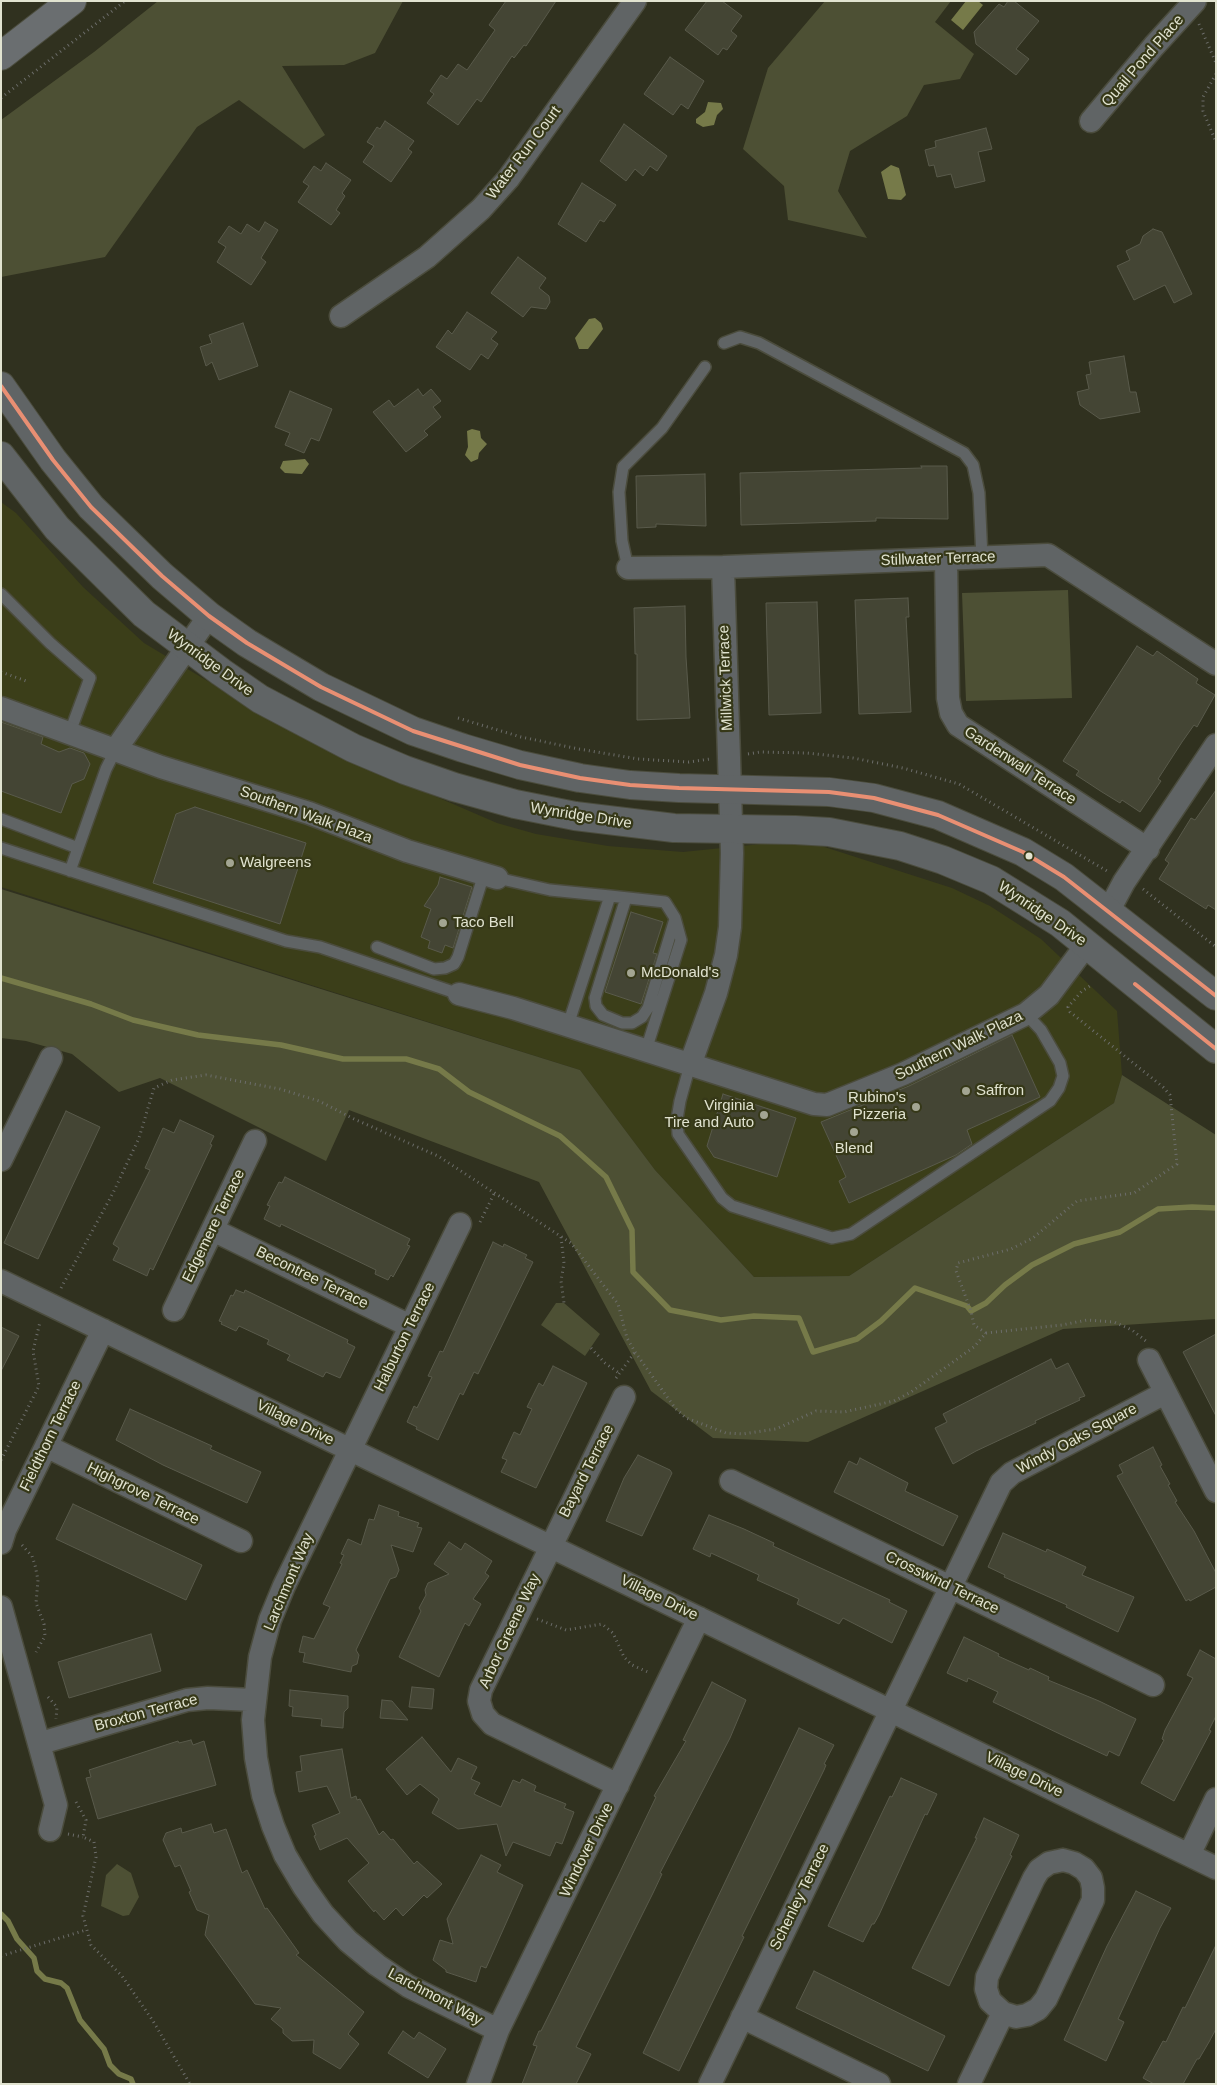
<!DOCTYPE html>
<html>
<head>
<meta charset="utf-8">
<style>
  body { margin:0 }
  #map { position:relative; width:1217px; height:2085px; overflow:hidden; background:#30311f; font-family:Helvetica,sans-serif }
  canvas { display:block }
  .frame { position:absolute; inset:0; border:2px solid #e1e3d0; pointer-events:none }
</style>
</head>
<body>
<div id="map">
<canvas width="1217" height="2085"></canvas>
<div class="frame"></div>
</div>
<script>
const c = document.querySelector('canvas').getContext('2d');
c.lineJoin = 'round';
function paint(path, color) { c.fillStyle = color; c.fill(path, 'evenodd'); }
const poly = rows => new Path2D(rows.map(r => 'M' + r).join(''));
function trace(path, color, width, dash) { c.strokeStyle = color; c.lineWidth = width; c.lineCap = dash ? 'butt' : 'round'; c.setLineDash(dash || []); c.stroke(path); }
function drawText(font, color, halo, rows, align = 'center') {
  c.font = font + ' Helvetica,sans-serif'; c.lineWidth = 4.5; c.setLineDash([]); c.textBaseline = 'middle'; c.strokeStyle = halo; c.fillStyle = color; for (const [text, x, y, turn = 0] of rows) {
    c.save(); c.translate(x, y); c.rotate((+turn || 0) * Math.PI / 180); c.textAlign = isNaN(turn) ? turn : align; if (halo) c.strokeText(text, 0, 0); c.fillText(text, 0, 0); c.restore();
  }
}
const built = poly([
  [1,502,16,513,83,587,144,643,236,698,416,788,497,823,536,834,608,846,683,852,771,843,812,843,952,888,990,906,1041,939,1117,1011,1122,1075,1114,1103,849,1276,754,1277,655,1170,580,1070,1,887]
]);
const green = poly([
  [158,1,403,1,375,53,344,65,282,66,325,135,304,149,239,100,197,127,105,257,1,277,1,120,94,52],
  [825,1,951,1,935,22,974,54,960,79,924,85,907,116,850,151,838,191,867,238,788,220,784,186,743,149,768,68],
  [1068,590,1072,698,966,701,962,593],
  [1,889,580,1070,655,1170,754,1277,849,1276,1114,1103,1122,1075,1216,1135,1216,1319,1063,1329,808,1442,713,1438,651,1391,539,1182,349,1110,326,1161,160,1078,119,1092,72,1054,26,1041,1,1038],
  [556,1303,564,1303,600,1334,585,1356,541,1325],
  [117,1864,131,1873,139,1897,129,1915,123,1916,101,1906,106,1875]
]);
const water = poly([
  [966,1,978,1,983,5,963,30,951,20],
  [708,102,721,103,723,109,717,115,714,125,703,127,696,123,696,119,705,112],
  [891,165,899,168,906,195,901,200,888,199,881,172],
  [595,318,601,323,603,329,588,349,579,349,575,338,589,319],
  [472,429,480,431,481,438,487,444,479,453,478,459,471,462,465,455,468,447,467,431],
  [305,459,309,464,302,474,285,473,280,468,283,461]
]);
const stream = poly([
  [1,978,91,1004,133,1020,198,1035,281,1045,343,1059,406,1059,439,1069,469,1092,560,1136,606,1177,632,1230,633,1272,670,1310,721,1320,754,1316,799,1318,813,1352,857,1339,881,1321,915,1288,967,1306,971,1311,986,1303,1005,1285,1032,1265,1074,1244,1120,1232,1158,1209,1192,1207,1216,1208],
  [1,1914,8,1921,17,1939,34,1958,37,1971,45,1979,61,1983,67,1988,80,2020,104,2049,110,2065,119,2074,131,2079,133,2084]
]);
const building = poly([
  [506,1,556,1,526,46,524,45,514,58,512,56,481,102,477,99,458,125,427,103,434,94,430,91,441,75,447,79,458,64,467,70,495,30,489,25,506,1],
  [707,1,722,1,742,16,731,31,737,36,727,50,723,48,718,55,685,30,707,1],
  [1008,1,1014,1,1039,21,1016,49,1029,59,1016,75,976,44,974,32,999,4,1004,7,1008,1],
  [670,57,704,81,688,109,681,104,673,115,644,94,670,57],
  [385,121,414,141,408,149,412,152,391,182,363,162,374,146,367,142,377,127,380,129,385,121],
  [624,124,667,156,657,171,650,166,643,176,635,169,626,181,600,161,624,124],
  [986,128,992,149,978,152,985,181,955,188,951,174,937,177,934,165,929,166,925,150,936,147,935,141,986,128],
  [326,163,351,180,342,193,345,196,336,210,340,213,331,225,298,202,309,186,303,182,314,166,321,171,326,163],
  [582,183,616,205,604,222,600,220,586,242,558,224,582,183],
  [265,222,278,230,261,258,266,262,251,285,217,262,226,247,218,242,229,226,241,234,247,224,259,232,265,222],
  [1153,229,1162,232,1192,294,1174,303,1165,285,1134,300,1117,266,1130,260,1126,251,1140,244,1143,236,1153,229],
  [518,257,546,278,539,288,549,296,550,302,546,309,531,307,523,317,491,293,518,257],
  [467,312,497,332,491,339,498,344,488,359,481,354,470,370,436,347,448,330,452,334,467,312],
  [243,323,258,366,219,380,212,362,206,366,200,347,212,343,209,335,243,323],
  [1124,356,1130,392,1136,392,1140,412,1100,419,1080,405,1077,392,1089,389,1086,375,1091,374,1089,362,1124,356],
  [418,389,423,396,431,389,441,401,433,407,441,417,424,431,428,435,406,452,373,412,389,400,394,407,418,389],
  [290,391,332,409,319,441,311,438,304,453,285,445,290,433,275,427,290,391],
  [921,466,947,466,948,519,876,518,876,521,741,525,740,473,922,468,921,466],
  [705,474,706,526,656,524,656,527,637,528,636,476,705,474],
  [908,598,909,617,906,617,911,712,859,714,855,600,908,598],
  [817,602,821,713,769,715,766,603,817,602],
  [685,606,686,657,690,718,637,720,637,654,635,654,634,608,685,606],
  [1137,646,1153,656,1157,651,1198,679,1196,683,1215,695,1197,727,1194,725,1182,742,1158,779,1161,781,1140,812,1122,800,1120,803,1102,792,1076,775,1079,771,1063,761,1137,646],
  [1,722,43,737,41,744,59,752,70,748,84,753,90,764,84,779,72,784,61,813,1,791,1,722],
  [1216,790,1216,910,1208,905,1206,909,1159,879,1169,863,1165,860,1191,818,1195,820,1216,790],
  [195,807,306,843,280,924,153,883,176,814,195,807],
  [440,877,472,887,453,948,445,945,442,953,428,948,430,941,421,937,431,909,424,906,438,885,440,877],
  [631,912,663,922,653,953,657,954,641,1004,605,992,631,912],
  [1012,1035,1040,1097,967,1130,972,1144,956,1155,849,1203,839,1181,846,1177,821,1122,909,1086,1012,1035],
  [723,1094,796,1118,777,1177,714,1157,707,1146,723,1094],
  [66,1111,100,1127,38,1259,4,1243,66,1111],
  [180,1120,214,1136,210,1144,212,1145,153,1270,150,1268,147,1276,113,1260,119,1248,113,1244,150,1170,145,1168,163,1128,174,1133,180,1120],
  [285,1177,410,1239,407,1245,410,1246,393,1277,391,1275,388,1280,375,1274,376,1270,281,1224,280,1227,264,1219,270,1206,267,1205,279,1182,282,1183,285,1177],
  [493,1242,503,1247,504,1244,527,1255,525,1258,533,1262,478,1374,474,1372,463,1395,460,1393,438,1440,416,1429,417,1427,407,1422,414,1406,417,1408,432,1377,428,1376,440,1351,443,1352,493,1242],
  [236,1290,244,1293,245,1290,348,1340,347,1343,355,1347,340,1378,326,1372,323,1377,287,1360,290,1355,267,1344,269,1340,239,1326,236,1331,221,1324,222,1322,219,1321,231,1295,233,1296,236,1290],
  [1,1327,19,1336,1,1371,1,1327],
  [1216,1334,1216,1416,1183,1352,1216,1334],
  [1051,1359,1056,1369,1068,1363,1085,1396,1079,1398,1080,1400,1035,1421,1036,1423,976,1451,953,1464,935,1428,947,1422,943,1414,1051,1359],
  [553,1366,587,1383,536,1488,501,1472,507,1460,502,1458,514,1432,520,1435,532,1409,527,1407,539,1383,543,1386,553,1366],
  [130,1409,212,1446,210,1449,261,1472,247,1503,163,1465,116,1440,130,1409],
  [1153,1447,1162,1465,1160,1466,1170,1484,1168,1485,1177,1501,1175,1502,1194,1531,1216,1573,1216,1587,1190,1601,1189,1599,1186,1601,1117,1476,1123,1473,1119,1465,1153,1447],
  [638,1455,670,1470,672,1473,642,1536,606,1521,624,1478,638,1455],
  [860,1458,908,1483,905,1491,958,1516,943,1546,834,1492,849,1461,857,1465,860,1458],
  [73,1504,202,1565,186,1600,56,1539,73,1504],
  [379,1505,399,1512,398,1516,419,1523,417,1527,422,1528,413,1552,391,1545,399,1570,396,1577,390,1579,356,1650,359,1655,357,1664,352,1666,351,1672,303,1662,305,1653,299,1652,303,1636,314,1639,330,1607,323,1604,342,1564,340,1563,344,1555,341,1554,348,1539,361,1545,369,1519,374,1520,379,1505],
  [709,1515,744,1529,774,1543,773,1546,890,1600,889,1602,907,1611,892,1643,843,1618,839,1624,797,1604,799,1599,757,1580,759,1575,711,1553,710,1557,693,1549,709,1515],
  [1003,1533,1046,1552,1047,1549,1086,1567,1082,1575,1134,1597,1118,1632,1066,1607,1067,1605,1004,1577,1005,1575,988,1567,1003,1533],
  [449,1542,461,1550,465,1543,492,1561,485,1573,489,1576,473,1599,481,1604,469,1626,465,1623,439,1677,399,1657,421,1611,419,1608,426,1595,425,1590,428,1583,449,1574,434,1564,449,1542],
  [151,1634,161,1671,69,1698,58,1662,151,1634],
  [964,1637,999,1654,998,1656,1029,1670,1030,1668,1049,1677,1048,1680,1099,1701,1136,1719,1119,1756,1109,1751,1107,1756,1062,1735,993,1702,998,1692,968,1678,967,1682,947,1673,964,1637],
  [1200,1650,1216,1659,1216,1716,1209,1730,1211,1731,1174,1801,1141,1783,1164,1740,1162,1739,1165,1730,1193,1678,1187,1675,1200,1650],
  [712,1682,746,1700,730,1738,660,1873,662,1874,653,1893,576,2047,591,2054,576,2084,522,2084,537,2046,533,2045,539,2031,541,2031,618,1876,656,1797,654,1796,686,1741,683,1740,712,1682],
  [412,1687,434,1689,432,1709,409,1707,412,1687],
  [290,1690,348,1696,348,1708,344,1712,343,1728,321,1726,322,1719,292,1716,293,1707,289,1706,290,1690],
  [382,1700,392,1701,408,1720,380,1718,382,1700],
  [799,1728,834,1745,824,1764,826,1765,824,1770,742,1936,744,1937,679,2071,643,2053,799,1728],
  [422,1737,451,1772,458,1758,477,1767,471,1779,480,1783,474,1794,501,1807,513,1780,520,1783,522,1779,536,1786,534,1791,566,1804,564,1808,574,1812,562,1844,556,1842,550,1856,513,1842,506,1856,497,1824,458,1829,432,1813,439,1799,420,1784,407,1795,386,1769,422,1737],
  [191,1740,193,1745,204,1741,216,1785,98,1819,86,1778,91,1777,89,1770,178,1741,179,1743,191,1740],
  [342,1749,351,1798,356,1796,357,1800,360,1799,379,1835,383,1831,391,1840,393,1839,414,1864,417,1861,442,1884,427,1898,424,1895,403,1916,396,1908,384,1920,375,1910,374,1912,348,1881,369,1863,347,1838,320,1850,314,1836,316,1835,312,1825,340,1813,327,1786,299,1792,296,1772,302,1771,300,1756,342,1749],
  [901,1778,937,1794,927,1815,925,1814,879,1915,874,1924,872,1924,863,1942,828,1926,890,1796,892,1797,901,1778],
  [984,1818,1019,1835,1010,1855,1012,1856,949,1986,912,1968,977,1838,975,1838,984,1818],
  [211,1824,214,1833,226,1829,242,1873,247,1870,265,1909,267,1908,299,1953,296,1955,364,2012,348,2034,359,2044,340,2069,313,2053,314,2040,292,2041,283,2033,283,2029,271,2019,281,2008,255,2004,205,1935,209,1915,197,1910,189,1892,191,1891,180,1865,175,1867,163,1840,166,1833,181,1828,182,1833,211,1824],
  [481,1855,501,1865,497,1872,523,1885,486,1968,481,1966,476,1982,446,1972,446,1970,433,1960,440,1940,453,1944,447,1919,481,1855],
  [1136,1891,1171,1908,1160,1928,1118,2019,1124,2022,1106,2061,1064,2040,1107,1946,1136,1891],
  [1216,1945,1216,2029,1209,2042,1199,2059,1197,2059,1183,2084,1154,2084,1143,2078,1163,2041,1166,2042,1183,2007,1185,2008,1216,1945],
  [814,1971,945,2036,928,2071,796,2008,814,1971],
  [403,2031,414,2039,419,2032,446,2049,428,2078,388,2053,403,2031]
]);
const path = poly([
  [1199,24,1216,63],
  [1216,74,1203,97,1203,111,1216,142],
  [1,98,125,1],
  [1,672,29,682],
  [458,718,521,737,579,749,638,759,689,762,710,759],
  [748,754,760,752,807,753,853,758,903,768,959,784,1107,871],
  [1143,889,1216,947],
  [480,1222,494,1194],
  [561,1237,564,1263,561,1281,564,1303],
  [61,1288,113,1193,139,1138,154,1088,172,1080,206,1075,280,1089,319,1101,354,1119,438,1156,571,1243,618,1304,627,1338,635,1352,675,1408,686,1418,726,1433,743,1434,776,1429,816,1411,844,1412,894,1401,911,1392,974,1347,986,1333,974,1325,971,1311,956,1271,958,1263,1011,1249,1033,1238,1077,1201,1134,1193,1177,1164,1170,1095,1163,1087,1070,1012,1068,1007,1082,991,1090,986],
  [986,1333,1062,1325,1087,1320,1114,1322,1132,1330,1146,1341],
  [591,1348,605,1363,619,1373],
  [616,1378,635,1352],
  [1,1460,39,1386,33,1351,40,1322],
  [22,1545,32,1556,35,1565,38,1580,36,1603,44,1624,45,1636,36,1652],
  [537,1619,566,1630,602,1624,613,1633,624,1657,632,1665,650,1673],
  [48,1697,57,1707,56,1719],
  [76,1802,86,1820,83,1837,94,1842,96,1857,83,1916,91,1945,122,1976,153,2021,190,2084],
  [68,1834,83,1837],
  [1,1956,86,1930]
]);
const service = poly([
  [724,343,740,337,759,343,964,453,973,465,979,493,982,558],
  [628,568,622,541,619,492,623,467,662,428,705,367],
  [1,594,50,643,90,678,70,732],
  [1,819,78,848],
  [1,848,286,941,320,947,459,994],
  [70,871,106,769,116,749],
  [497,878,550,890,610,896],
  [626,898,595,998,596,1006,603,1015,622,1023,632,1023,642,1017,648,1008,675,919],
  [377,947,434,969,445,968,454,964,458,957,484,874],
  [568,1025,610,896,665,902,675,918,681,940,646,1050],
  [690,1065,680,1101,677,1119,678,1134,722,1198,732,1206,832,1238,851,1234,1050,1101,1059,1088,1063,1076,1060,1063,1041,1030,1026,1014]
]);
const minor = poly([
  [1091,121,1154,46,1195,1],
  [341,316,427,257,481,209,508,179,635,1],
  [946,559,948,698,951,713,958,725,1148,849],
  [628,568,723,567,1048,555,1216,664],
  [1,708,161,767,309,813,407,851,497,878],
  [116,749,209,616],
  [1109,910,1124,882,1216,745],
  [459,994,513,1008,814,1104,827,1105,903,1074,1026,1014,1049,995,1087,944],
  [690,1065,716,993,726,955,730,927,732,853,723,567],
  [1,1160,51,1058],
  [460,1224,284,1586,270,1620,260,1657,253,1720,256,1758,263,1795,273,1826,285,1855,304,1887,323,1914,348,1941,377,1965,408,1986,498,2030],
  [213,1230,410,1326],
  [1,1281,1216,1868],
  [174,1310,255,1141],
  [1149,1360,1216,1491],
  [46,1446,241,1541],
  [731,1481,1153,1685],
  [1,1543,5,1530,103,1330],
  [1,1607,56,1805,50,1830],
  [41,1743,187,1700,208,1698,254,1700],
  [618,1785,492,1724,483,1714,479,1701,481,1690,624,1397],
  [1189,1855,1216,1799],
  [1063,1860,1074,1863,1084,1869,1091,1878,1093,1888,1093,1900,1046,1999,1038,2009,1027,2015,1016,2017,1003,2013,990,2001,986,1989,987,1977,1034,1878,1039,1870,1049,1863,1063,1860],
  [742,2017,879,2084],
  [478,2084,498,2030,699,1618],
  [710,2084,1001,1483,1012,1473,1165,1393],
  [969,2084,1003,2013]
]);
const tertiary = poly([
  [1,386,53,460,91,507,162,576,209,616,247,643,321,687,413,731,463,748,520,765,580,778,630,785,679,788,829,792,874,798,938,815,1023,852,1064,877,1216,996],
  [1,456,57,528,144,614,221,672,260,699,353,748,405,770,454,787,515,804,575,816,674,828,795,830,829,832,900,846,943,860,991,880,1060,923,1216,1049]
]);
const secondary = poly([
  [1,56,72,1]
]);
const bus1 = poly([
  [1,386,53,460,91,507,162,576,209,616,247,643,321,687,413,731,520,765,580,778,630,785,679,788,829,792,874,798,938,815,1023,852,1064,877,1216,996],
  [1135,984,1216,1049]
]);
const markers = [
  [1029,856,4.5,"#e1e3d0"],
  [230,863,5,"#a3a592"],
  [443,923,5,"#a3a592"],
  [631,973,5,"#a3a592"],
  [966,1091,5,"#a3a592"],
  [916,1107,5,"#a3a592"],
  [764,1115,5,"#a3a592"],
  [854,1132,5,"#a3a592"]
];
const streetNames = [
  ["Quail Pond Place",1143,61,-49],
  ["Water Run Court",524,153,-53],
  ["Stillwater Terrace",938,559,-2],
  ["Wynridge Drive",210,663,36],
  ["Millwick Terrace",726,678,-92],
  ["Gardenwall Terrace",1020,766,33],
  ["Southern Walk Plaza",306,815,20],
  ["Wynridge Drive",581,816,9],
  ["Wynridge Drive",1042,914,34],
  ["Southern Walk Plaza",959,1046,-26],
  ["Edgemere Terrace",214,1226,-64],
  ["Becontree Terrace",312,1278,26],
  ["Halburton Terrace",405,1337,-64],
  ["Village Drive",295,1423,26],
  ["Fieldthorn Terrace",51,1436,-64],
  ["Windy Oaks Square",1077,1439,-28],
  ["Bayard Terrace",587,1471,-63],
  ["Highgrove Terrace",143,1494,26],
  ["Larchmont Way",289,1582,-67],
  ["Crosswind Terrace",942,1583,26],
  ["Village Drive",659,1598,26],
  ["Arbor Greene Way",510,1631,-65],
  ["Broxton Terrace",146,1713,-15],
  ["Village Drive",1024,1775,26],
  ["Windover Drive",587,1850,-64],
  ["Schenley Terrace",800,1897,-64],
  ["Larchmont Way",435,1997,28]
];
const poiNames = [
  ["Walgreens",240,863],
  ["Taco Bell",453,923],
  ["McDonald's",641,973],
  ["Saffron",976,1091],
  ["Rubino's",906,1098,"right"],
  ["Pizzeria",906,1115,"right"],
  ["Virginia",754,1106,"right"],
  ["Tire and Auto",754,1123,"right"],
  ["Blend",854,1149,"center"]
];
paint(built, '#3b3e19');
paint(green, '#4d5034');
paint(water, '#767a49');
trace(stream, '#767a49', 5.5);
paint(building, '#444534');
trace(building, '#595a4b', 1);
trace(service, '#4b4c3d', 14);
trace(minor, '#4b4c3d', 25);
trace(tertiary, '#4b4c3d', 30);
trace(secondary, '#4b4c3d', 30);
trace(path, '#6c6d6a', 3, [1, 4]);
trace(service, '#606465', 11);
trace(minor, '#606465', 22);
trace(tertiary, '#606465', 28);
trace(secondary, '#6a6e70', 28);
trace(bus1, '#e98f73', 4);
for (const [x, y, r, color] of markers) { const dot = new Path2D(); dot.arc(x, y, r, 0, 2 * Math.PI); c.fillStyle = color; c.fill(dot); trace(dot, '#363818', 2); }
drawText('15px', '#e1e3d0', '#363818', streetNames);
drawText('15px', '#e1e3d0', '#363818', poiNames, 'left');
</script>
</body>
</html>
